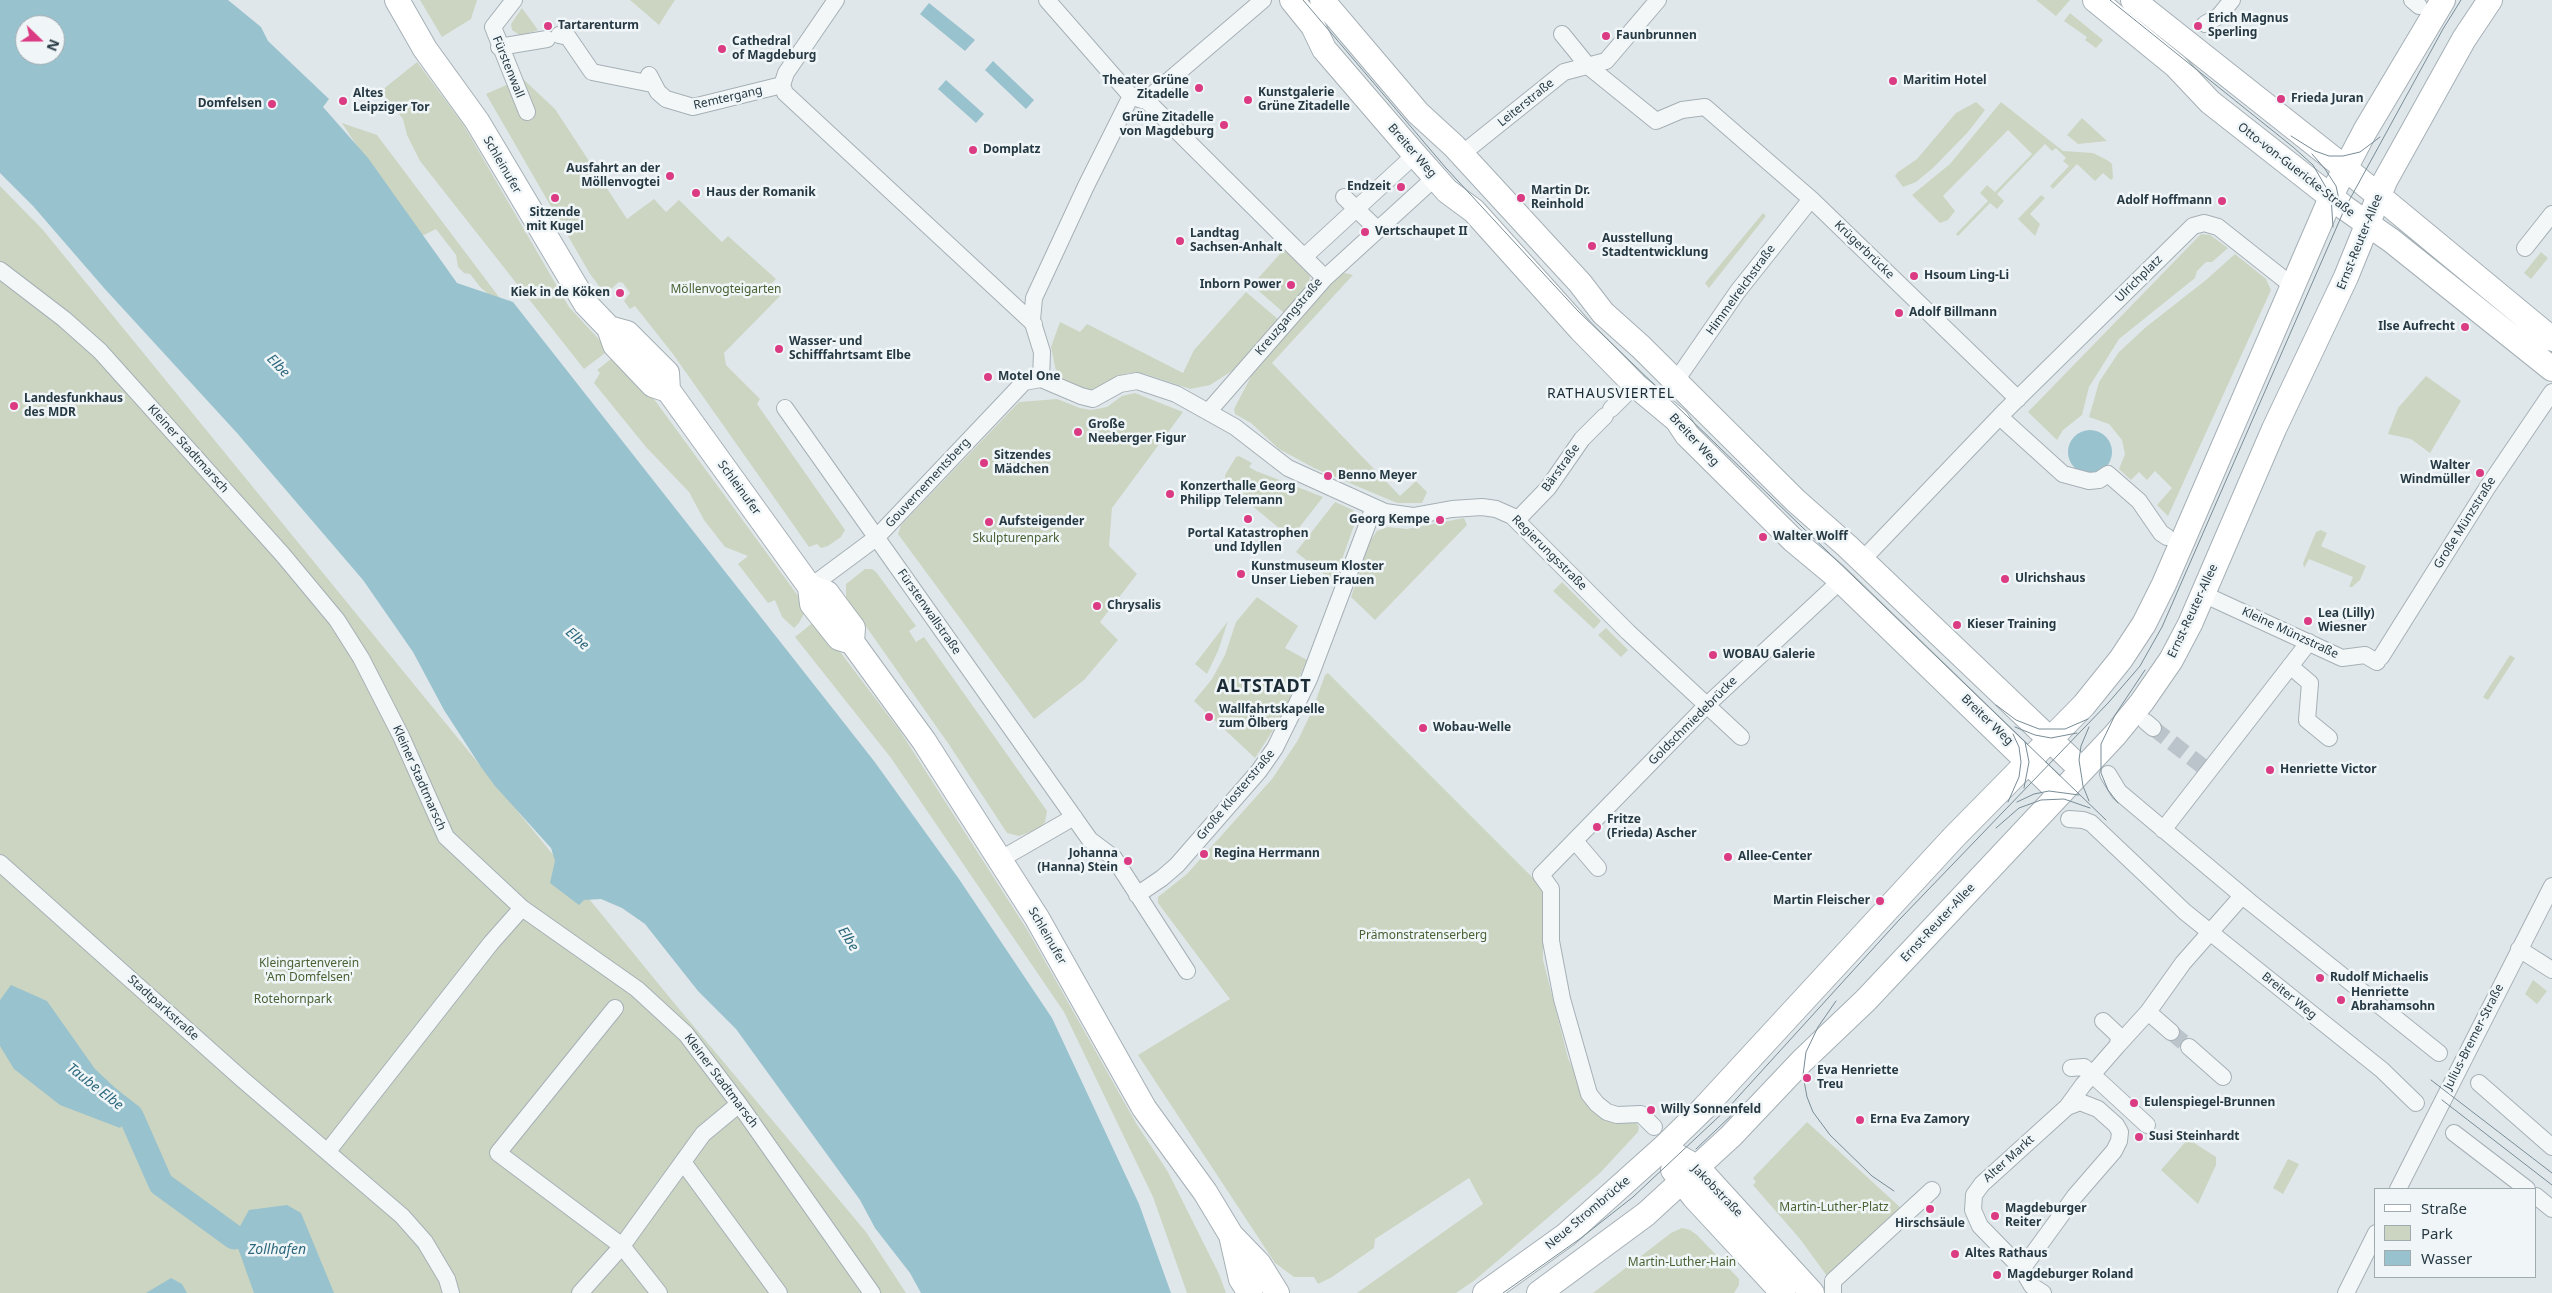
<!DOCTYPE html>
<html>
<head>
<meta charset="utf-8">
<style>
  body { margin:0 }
  #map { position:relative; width:2552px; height:1293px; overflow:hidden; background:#e0e7eb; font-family:"Noto Sans",sans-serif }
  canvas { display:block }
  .legend { position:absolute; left:2374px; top:1188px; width:162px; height:90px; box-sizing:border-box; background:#f0f6f8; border:1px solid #a0abb0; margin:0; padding:6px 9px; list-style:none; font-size:15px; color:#273a44 }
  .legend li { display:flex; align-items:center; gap:10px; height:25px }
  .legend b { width:25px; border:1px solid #a0abb0 }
  .north { position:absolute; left:15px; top:15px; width:50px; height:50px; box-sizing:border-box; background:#f0f6f8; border:1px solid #a0abb0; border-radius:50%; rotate:112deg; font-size:14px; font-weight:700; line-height:20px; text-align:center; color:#273a44 }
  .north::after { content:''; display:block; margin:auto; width:18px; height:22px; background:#da3b82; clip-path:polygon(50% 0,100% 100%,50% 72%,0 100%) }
</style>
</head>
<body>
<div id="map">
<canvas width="2552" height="1293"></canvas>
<ul class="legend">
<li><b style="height:6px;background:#fff"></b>Straße</li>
<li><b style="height:14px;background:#ccd5c1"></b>Park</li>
<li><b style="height:14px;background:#98c2ce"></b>Wasser</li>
</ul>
<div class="north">N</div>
</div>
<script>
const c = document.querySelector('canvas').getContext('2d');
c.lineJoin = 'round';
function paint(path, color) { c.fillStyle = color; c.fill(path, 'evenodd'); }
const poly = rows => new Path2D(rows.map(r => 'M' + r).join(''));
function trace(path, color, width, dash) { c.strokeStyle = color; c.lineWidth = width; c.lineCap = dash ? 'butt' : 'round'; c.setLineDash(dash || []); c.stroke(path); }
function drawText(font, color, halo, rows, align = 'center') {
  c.font = font + ' "Noto Sans",sans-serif'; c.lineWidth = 5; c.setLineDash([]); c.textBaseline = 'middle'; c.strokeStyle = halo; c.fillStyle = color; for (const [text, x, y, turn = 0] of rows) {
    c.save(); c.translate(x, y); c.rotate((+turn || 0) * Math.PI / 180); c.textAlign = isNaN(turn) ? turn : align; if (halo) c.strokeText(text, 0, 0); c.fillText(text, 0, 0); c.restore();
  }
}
const green = poly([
  [420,0,477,0,471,19,442,37],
  [630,0,675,0,669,9,667,8,669,9,659,25],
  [2036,0,2070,0,2056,16],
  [522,8,538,30,521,36,512,30,511,24],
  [2070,13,2103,40,2096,48,2085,40,2087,37,2064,21],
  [417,62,463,124,569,307,609,350,584,369,420,161,407,135,403,119,381,91],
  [522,78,555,109,627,219,654,199,666,212,679,200,722,242,728,236,776,279,771,284,782,294,724,353,726,365,760,399,757,404,845,530,841,537,828,546,821,548,817,544,809,547,673,354,635,306,630,309,624,301,630,293,623,283,619,282,610,290,609,294,605,294,590,274,486,94],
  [1976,102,1985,110,1968,132,1933,168,1916,182,1903,187,1895,176,1898,172,1917,159,1956,113],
  [2001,102,2063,151,2093,153,2107,160,2112,164,2113,178,2111,180,2103,173,2095,181,2077,164,2053,189,2050,186,2069,166,2063,161,2066,158,2056,148,2052,151,2045,144,1997,194,2004,201,1997,209,1990,203,1958,236,1956,234,1988,201,1980,193,1987,185,1995,192,2032,154,2008,130,1943,196,1955,211,1948,220,1940,223,1912,195,1950,164],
  [2082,118,2107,141,2078,144,2067,135],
  [342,123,377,135,511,313,481,288,470,274,464,273,458,267,456,255,436,229,424,235,414,234],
  [0,186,43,230,670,998,866,1232,906,1293,0,1293],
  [2041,195,2045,198,2030,214,2040,224,2035,236,2018,219],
  [1763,213,1766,216,1709,288,1705,283],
  [2201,234,2210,235,2228,248,2212,262,2206,262,2197,271,2195,278,2119,339,2089,387,2082,415,2063,430,2057,440,2028,412],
  [1288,245,1309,269,1310,278,1307,287,1284,313,1252,285],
  [2541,252,2548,258,2531,279,2524,273],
  [2235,254,2266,279,2271,290,2168,516,2157,505,2172,488,2155,471,2147,480,2139,472,2131,480,2119,469,2125,454,2122,440,2109,424,2089,417,2094,400,2099,382,2119,352,2146,327,2206,280],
  [1345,273,1353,275,1272,363,1400,496,1416,481,1427,492,1422,503,1397,503,1314,468,1279,449,1251,423,1235,414,1234,409,1257,365,1336,274],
  [1246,292,1279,320,1238,367,1210,385,1190,389,1145,374,1129,373,1118,376,1092,390,1074,385,1057,376,1051,347,1060,322,1080,332,1087,324,1183,373,1194,350],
  [616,355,640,380,807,608,799,623,794,628,782,617,775,600,768,603,738,564,748,556,725,547,704,520,689,492,646,447,594,383,600,373,597,370],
  [2426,376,2461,401,2430,453,2411,439,2388,434,2398,408],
  [1135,393,1183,412,1112,508,1109,546,1137,574,1100,622,1118,640,1084,680,1034,719,898,534,901,525,1019,402,1057,399,1080,408,1091,410,1107,407,1122,396],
  [1239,456,1252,463,1249,467,1256,471,1323,497,1291,538,1226,484,1225,475,1236,457],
  [1335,502,1353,510,1357,517,1334,582,1296,552],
  [1464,518,1467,525,1375,620,1351,597,1370,541,1377,531,1388,527,1407,529],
  [2321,530,2327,533,2321,546,2366,566,2360,580,2352,587,2349,587,2353,577,2309,559,2304,568,2303,563,2316,532],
  [865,569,872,569,876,572,916,626,909,631,916,642,924,637,1047,811,1045,822,1039,829,1019,836,1007,833,950,746,851,605,846,597,846,584],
  [1562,582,1601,621,1594,629,1553,591],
  [1257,597,1298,626,1285,648,1307,660,1281,718,1255,758,1194,701,1212,679,1225,655,1236,622],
  [816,620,900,731,1028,931,1136,1123,1168,1172,1219,1274,1226,1293,1187,1293,1153,1197,1064,1012,891,758,795,637],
  [1228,621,1218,651,1207,674,1195,664],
  [1606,628,1628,650,1621,657,1598,635],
  [2510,655,2515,658,2488,700,2483,697],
  [1328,673,1539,884,1550,901,1543,937,1543,960,1568,1058,1586,1101,1619,1123,1636,1122,1639,1127,1638,1132,1600,1173,1475,1280,1456,1293,1357,1293,1483,1204,1469,1178,1375,1239,1374,1248,1332,1277,1318,1284,1314,1277,1294,1277,1275,1263,1138,1055,1230,999,1158,903,1158,897,1187,874,1272,779,1298,740,1312,711,1325,675],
  [2533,980,2547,991,2537,1004,2525,994],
  [1807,1122,1902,1209,1827,1276,1800,1239,1753,1185,1756,1182,1753,1178],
  [2188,1139,2216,1157,2216,1165,2198,1204,2161,1170],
  [2288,1159,2299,1164,2283,1194,2273,1188],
  [1682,1228,1690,1230,1697,1235,1739,1279,1739,1285,1734,1293,1593,1293,1671,1233]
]);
const water = poly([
  [0,0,228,0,261,27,268,41,329,99,323,107,368,158,457,283,513,302,874,761,959,879,1052,1018,1139,1204,1171,1293,921,1293,910,1273,875,1228,860,1200,736,1029,698,991,645,924,622,908,601,899,584,900,579,905,550,883,555,861,551,848,495,786,481,767,444,710,413,652,363,580,237,433,104,288,33,206,0,173],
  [25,25,55,25,55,55,25,55],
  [929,3,975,40,965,51,920,14],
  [993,61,1034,100,1026,109,985,70],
  [946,80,984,114,976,123,938,89],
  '2068 452a22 22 0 1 1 44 0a22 22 0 1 1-44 0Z',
  [11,985,47,1001,95,1069,128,1100,131,1116,120,1128,60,1105,14,1069,0,1046,0,1000],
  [287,1205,301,1213,334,1293,254,1293,234,1237,249,1210],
  [171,1278,182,1284,187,1293,146,1293]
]);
const river = poly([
  [104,1095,131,1116,161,1184,234,1237]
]);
const streetTunnel = poly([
  [2153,728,2206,769],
  [2171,1032,2189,1047]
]);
const street = poly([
  [514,0,493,27,527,112],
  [836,0,786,73,782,85,785,93,1034,324],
  [1047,0,1131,96,1142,100],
  [2412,0,2419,6],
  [2205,24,2219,16,2232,0],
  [1562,34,1588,66,1656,121,1682,110,1705,107,1811,199,2018,399],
  [559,35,568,37,592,72,652,84],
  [499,47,547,39],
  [649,75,658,92,666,99,693,107,782,85],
  [1146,100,1325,278],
  [1146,100,1263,0],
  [1468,149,1564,72,1606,61,1658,0],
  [1344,197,1378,230],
  [2525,248,2552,214],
  [1304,257,1406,163],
  [0,270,64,319,100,351,283,555,337,620,361,658,401,736,446,837,522,908,637,989,686,1034,739,1104,872,1293],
  [1041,379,1042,352,1032,320,1034,298,1086,186,1131,96],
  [1675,382,1738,291,1811,199],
  [785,408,1090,840,1114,858,1187,971],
  [1611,409,1635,385],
  [1208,412,1325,278,1428,184],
  [2000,417,2063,474,2089,481,2099,480,2108,474,2139,501,2161,533,2167,537],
  [1517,520,1548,488,1582,439,1605,416],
  [1868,554,2003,413,2193,226,2204,223,2218,227,2285,280,2293,284],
  [810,587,876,538,1024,382,1041,379,1081,396,1093,399,1120,384,1137,381,1176,394,1235,427,1288,468,1385,512,1413,516,1452,509,1482,507,1496,509,1512,516,1628,632,1741,737],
  [2203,594,2342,658,2365,655,2377,662],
  [2381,657,2487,488,2552,392],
  [2290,666,2310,683,2307,720,2329,738],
  [2146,722,2153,728],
  [2108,774,2119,792,2250,902,2439,1053],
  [2069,819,2083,820,2091,823,2185,912,2382,1070,2416,1103],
  [2163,830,2309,642],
  [1575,841,1598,868],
  [1001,859,1074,817],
  [0,863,242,1079,402,1216,425,1242,447,1279,451,1293],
  [1137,895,1162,878,1177,865,1259,771,1275,748,1309,679,1374,507],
  [2519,949,2552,970],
  [615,1008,498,1153,622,1246,659,1293],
  [2148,1012,2171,1032],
  [2118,1045,2148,1012,2183,963,2242,896],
  [2189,1047,2223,1077],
  [2071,1068,2084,1067,2147,1125],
  [2479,1083,2552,1147],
  [2067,1107,2080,1102,2098,1109,2116,1125,2120,1132,2119,1141,2114,1151,2075,1196,2022,1269,1980,1226,1973,1210,1974,1195,1982,1184,2067,1107,2083,1085,2118,1045,2119,1036,2103,1021],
  [1654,1127,1641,1114,1617,1115,1607,1112,1597,1104,1589,1094,1562,999,1551,941,1551,889,1541,875,1707,705,1837,584],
  [2454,1133,2527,1189],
  [328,1151,491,943,522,908],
  [683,1162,779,1293],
  [2398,1189,2552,886],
  [2536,1196,2552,1209],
  [2022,1269,2032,1286,2043,1293],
  [580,1293,622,1246,703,1134,739,1104],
  [1833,1293,1833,1281,1932,1190],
  [2346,1293,2376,1233]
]);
const secondary = poly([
  [397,0,425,49,477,121,586,304,609,328,615,345,653,385,668,390],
  [1292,0,1313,26,1324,49,1410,149,1447,191,1474,211,1581,330,1635,385,1677,420,1687,435,1793,540,1835,575,2060,793],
  [1322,0,1418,113,1454,146,1580,283,1603,313,1641,347,1796,501,1847,546,2082,770],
  [2095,0,2176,66,2210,102,2345,208,2392,241,2552,369],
  [2133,0,2345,168,2552,339],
  [609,328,627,333,667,373,668,390,810,587,812,604,839,638,852,642,924,741,1037,918,1144,1108,1205,1192,1231,1235,1259,1264,1277,1293],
  [810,587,827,593,832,600,853,628,852,642],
  [1663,1148,1698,1168,1812,1293],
  [1673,1170,1694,1197,1783,1293],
  [1231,1235,1241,1279,1250,1293],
  [1485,1293,1566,1235,1663,1148,1704,1108,1954,837,2084,705,2121,659,2144,624,2164,584,2336,186,2365,131,2443,0],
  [1539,1293,1646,1214,1731,1136,1802,1061,1866,1000,2115,735,2142,702,2171,660,2190,624,2274,429,2346,277,2385,181,2464,39,2490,0]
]);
const tram = poly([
  [1303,0,1446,168,1578,311,2106,820],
  [2110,0,2293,147,2313,165,2331,196,2333,227],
  [2291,136,2315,151,2329,156,2343,156,2360,152,2380,137],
  [2312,154,2325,169,2336,186,2342,213],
  [1996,705,2016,720,2039,729,2065,729,2088,719],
  [2015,727,2035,735,2051,738,2077,733],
  [2089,727,2081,746,2079,760,2083,786,2089,801],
  [2024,788,2029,762,2025,742],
  [2008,802,2019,777,2021,762,2019,747,2013,734],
  [2017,802,2034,794,2049,791,2079,795],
  [2118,803,2108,790,2101,773,2101,744,2115,715,2145,670],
  [1996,828,2019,808,2041,800,2064,799,2090,808],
  [1836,1001,1818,1027,1806,1052,1803,1075,1807,1097,1813,1112,1830,1135,1872,1176,1894,1191],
  [2431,1080,2552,1173],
  [2442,1100,2552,1185],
  [1696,1149,1736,1111],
  [1503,1293,1581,1238,1633,1197,1728,1108,1900,919,2109,702,2140,666,2162,627,2345,208,2443,29,2461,0]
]);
const markers = [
  [548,26,5,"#da3b82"],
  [2198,26,5,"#da3b82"],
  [1606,36,5,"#da3b82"],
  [722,49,5,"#da3b82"],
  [1893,81,5,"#da3b82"],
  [1199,88,5,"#da3b82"],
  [2281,99,5,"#da3b82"],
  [1248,100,5,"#da3b82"],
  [343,101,5,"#da3b82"],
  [272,104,5,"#da3b82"],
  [1224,125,5,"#da3b82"],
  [973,150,5,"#da3b82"],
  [670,176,5,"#da3b82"],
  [1401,187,5,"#da3b82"],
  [696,193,5,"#da3b82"],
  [555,198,5,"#da3b82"],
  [1521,198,5,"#da3b82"],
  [2222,201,5,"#da3b82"],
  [1365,232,5,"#da3b82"],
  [1180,241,5,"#da3b82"],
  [1592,246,5,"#da3b82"],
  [1914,276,5,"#da3b82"],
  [1291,285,5,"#da3b82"],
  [620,293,5,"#da3b82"],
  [1899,313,5,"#da3b82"],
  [2465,327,5,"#da3b82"],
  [779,349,5,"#da3b82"],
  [988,377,5,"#da3b82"],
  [14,406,5,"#da3b82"],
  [1078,432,5,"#da3b82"],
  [984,463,5,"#da3b82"],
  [2480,473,5,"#da3b82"],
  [1328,476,5,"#da3b82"],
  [1170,494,5,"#da3b82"],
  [1248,519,5,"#da3b82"],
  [1440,520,5,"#da3b82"],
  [989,522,5,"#da3b82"],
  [1763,537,5,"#da3b82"],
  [1241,574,5,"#da3b82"],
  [2005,579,5,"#da3b82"],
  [1097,606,5,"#da3b82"],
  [2308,621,5,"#da3b82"],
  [1957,625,5,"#da3b82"],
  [1713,655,5,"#da3b82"],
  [1209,717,5,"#da3b82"],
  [1423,728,5,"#da3b82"],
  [2270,770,5,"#da3b82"],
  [1597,827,5,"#da3b82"],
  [1204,854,5,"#da3b82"],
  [1728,857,5,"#da3b82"],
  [1128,861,5,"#da3b82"],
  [1880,901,5,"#da3b82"],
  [2320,978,5,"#da3b82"],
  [2341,1000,5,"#da3b82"],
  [1807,1078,5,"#da3b82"],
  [2134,1103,5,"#da3b82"],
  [1651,1110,5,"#da3b82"],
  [1860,1120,5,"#da3b82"],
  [2139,1137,5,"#da3b82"],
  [1930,1209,5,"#da3b82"],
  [1995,1216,5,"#da3b82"],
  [1955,1254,5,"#da3b82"],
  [1997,1275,5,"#da3b82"]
];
const poiNames = [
  ["Erich Magnus",2208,19],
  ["Sperling",2208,33],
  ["Tartarenturm",558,26],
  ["Faunbrunnen",1616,36],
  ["Cathedral",732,42],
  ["of Magdeburg",732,56],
  ["Theater Grüne",1189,81,"right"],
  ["Zitadelle",1189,95,"right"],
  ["Maritim Hotel",1903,81],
  ["Kunstgalerie",1258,93],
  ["Grüne Zitadelle",1258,107],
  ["Altes",353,94],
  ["Leipziger Tor",353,108],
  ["Frieda Juran",2291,99],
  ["Domfelsen",262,104,"right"],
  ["Grüne Zitadelle",1214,118,"right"],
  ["von Magdeburg",1214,132,"right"],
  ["Domplatz",983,150],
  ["Ausfahrt an der",660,169,"right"],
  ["Möllenvogtei",660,183,"right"],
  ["Endzeit",1391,187,"right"],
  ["Martin Dr.",1531,191],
  ["Reinhold",1531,205],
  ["Haus der Romanik",706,193],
  ["Adolf Hoffmann",2212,201,"right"],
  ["Sitzende",555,213,"center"],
  ["mit Kugel",555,227,"center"],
  ["Vertschaupet II",1375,232],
  ["Landtag",1190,234],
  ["Sachsen-Anhalt",1190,248],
  ["Ausstellung",1602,239],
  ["Stadtentwicklung",1602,253],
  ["Hsoum Ling-Li",1924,276],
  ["Inborn Power",1281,285,"right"],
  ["Kiek in de Köken",610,293,"right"],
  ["Adolf Billmann",1909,313],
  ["Ilse Aufrecht",2455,327,"right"],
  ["Wasser- und",789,342],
  ["Schifffahrtsamt Elbe",789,356],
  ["Motel One",998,377],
  ["Landesfunkhaus",24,399],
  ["des MDR",24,413],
  ["Große",1088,425],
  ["Neeberger Figur",1088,439],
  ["Sitzendes",994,456],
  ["Mädchen",994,470],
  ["Walter",2470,466,"right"],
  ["Windmüller",2470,480,"right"],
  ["Benno Meyer",1338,476],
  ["Konzerthalle Georg",1180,487],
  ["Philipp Telemann",1180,501],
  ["Georg Kempe",1430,520,"right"],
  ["Aufsteigender",999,522],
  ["Portal Katastrophen",1248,534,"center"],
  ["und Idyllen",1248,548,"center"],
  ["Walter Wolff",1773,537],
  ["Kunstmuseum Kloster",1251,567],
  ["Unser Lieben Frauen",1251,581],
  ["Ulrichshaus",2015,579],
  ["Chrysalis",1107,606],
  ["Lea (Lilly)",2318,614],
  ["Wiesner",2318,628],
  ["Kieser Training",1967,625],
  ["WOBAU Galerie",1723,655],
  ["Wallfahrtskapelle",1219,710],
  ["zum Ölberg",1219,724],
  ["Wobau-Welle",1433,728],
  ["Henriette Victor",2280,770],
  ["Fritze",1607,820],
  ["(Frieda) Ascher",1607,834],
  ["Johanna",1118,854,"right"],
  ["(Hanna) Stein",1118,868,"right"],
  ["Regina Herrmann",1214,854],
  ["Allee-Center",1738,857],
  ["Martin Fleischer",1870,901,"right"],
  ["Rudolf Michaelis",2330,978],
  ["Henriette",2351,993],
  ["Abrahamsohn",2351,1007],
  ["Eva Henriette",1817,1071],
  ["Treu",1817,1085],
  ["Eulenspiegel-Brunnen",2144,1103],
  ["Willy Sonnenfeld",1661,1110],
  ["Erna Eva Zamory",1870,1120],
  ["Susi Steinhardt",2149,1137],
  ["Magdeburger",2005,1209],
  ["Reiter",2005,1223],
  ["Hirschsäule",1930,1224,"center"],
  ["Altes Rathaus",1965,1254],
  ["Magdeburger Roland",2007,1275]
];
const streetNames = [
  ["Fürstenwall",508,67,68],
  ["Remtergang",728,98,-13],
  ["Leiterstraße",1526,103,-39],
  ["Breiter Weg",1412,151,49],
  ["Schleinufer",502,165,60],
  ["Otto-von-Guericke-Straße",2296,170,38],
  ["Ernst-Reuter-Allee",2360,242,-68],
  ["Krügerbrücke",1864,250,44],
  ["Ulrichplatz",2139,279,-45],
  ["Himmelreichstraße",1741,290,-54],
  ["Kreuzgangstraße",1289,317,-50],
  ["Breiter Weg",1694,440,47],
  ["Kleiner Stadtmarsch",188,449,48],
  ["Bärstraße",1561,468,-54],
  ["Gouvernementsberg",928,483,-47],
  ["Schleinufer",739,488,54],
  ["Große Münzstraße",2465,523,-58],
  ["Regierungsstraße",1549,553,45],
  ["Ernst-Reuter-Allee",2193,611,-65],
  ["Fürstenwallstraße",929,612,55],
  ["Kleine Münzstraße",2290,633,25],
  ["Breiter Weg",1987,720,44],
  ["Goldschmiedebrücke",1693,721,-45],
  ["Kleiner Stadtmarsch",419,778,66],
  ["Große Klosterstraße",1236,795,-50],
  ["Ernst-Reuter-Allee",1938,923,-47],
  ["Schleinufer",1047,936,60],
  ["Breiter Weg",2289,996,39],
  ["Stadtparkstraße",163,1008,42],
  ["Julius-Bremer-Straße",2474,1037,-63],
  ["Kleiner Stadtmarsch",721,1081,53],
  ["Alter Markt",2009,1159,-42],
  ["Jakobstraße",1717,1191,46],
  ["Neue Strombrücke",1588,1213,-40]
];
const parkNames = [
  ["Möllenvogteigarten",726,290],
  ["Skulpturenpark",1016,539],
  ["Prämonstratenserberg",1423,936],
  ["Kleingartenverein",309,964],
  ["'Am Domfelsen'",309,978],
  ["Rotehornpark",293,1000],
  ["Martin-Luther-Platz",1834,1208],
  ["Martin-Luther-Hain",1682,1263]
];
const waterNames = [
  ["Elbe",278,366,46],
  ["Elbe",577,639,42],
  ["Elbe",848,939,58],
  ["Taube Elbe",95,1087,38],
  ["Zollhafen",277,1250]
];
const neighbourhoodNames = [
  ["RATHAUSVIERTEL",1611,394]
];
const districtNames = [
  ["ALTSTADT",1264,687]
];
paint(green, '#ccd5c1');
paint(water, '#98c2ce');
trace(river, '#98c2ce', 25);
trace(streetTunnel, '#bbc4ca', 16, [16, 8]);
trace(street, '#a5b0b6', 18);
trace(secondary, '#a5b0b6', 26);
trace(street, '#f4f7f8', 16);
trace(secondary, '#fff', 24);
trace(tram, '#788c96', 1);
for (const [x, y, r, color] of markers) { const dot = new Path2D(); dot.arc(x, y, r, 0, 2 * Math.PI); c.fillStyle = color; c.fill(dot); trace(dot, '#f0f6f8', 2); }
drawText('bold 12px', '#273a44', '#f0f6f8', poiNames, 'left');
drawText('12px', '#273a44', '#f0f6f8', streetNames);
drawText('12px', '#496133', '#f0f6f8', parkNames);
drawText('italic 14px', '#2d687c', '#f0f6f8', waterNames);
c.letterSpacing = '1px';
drawText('14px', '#1a2b35', '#f0f6f8', neighbourhoodNames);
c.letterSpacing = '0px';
c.letterSpacing = '1px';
drawText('bold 18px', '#1a2b35', '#f0f6f8', districtNames);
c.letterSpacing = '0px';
</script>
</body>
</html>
